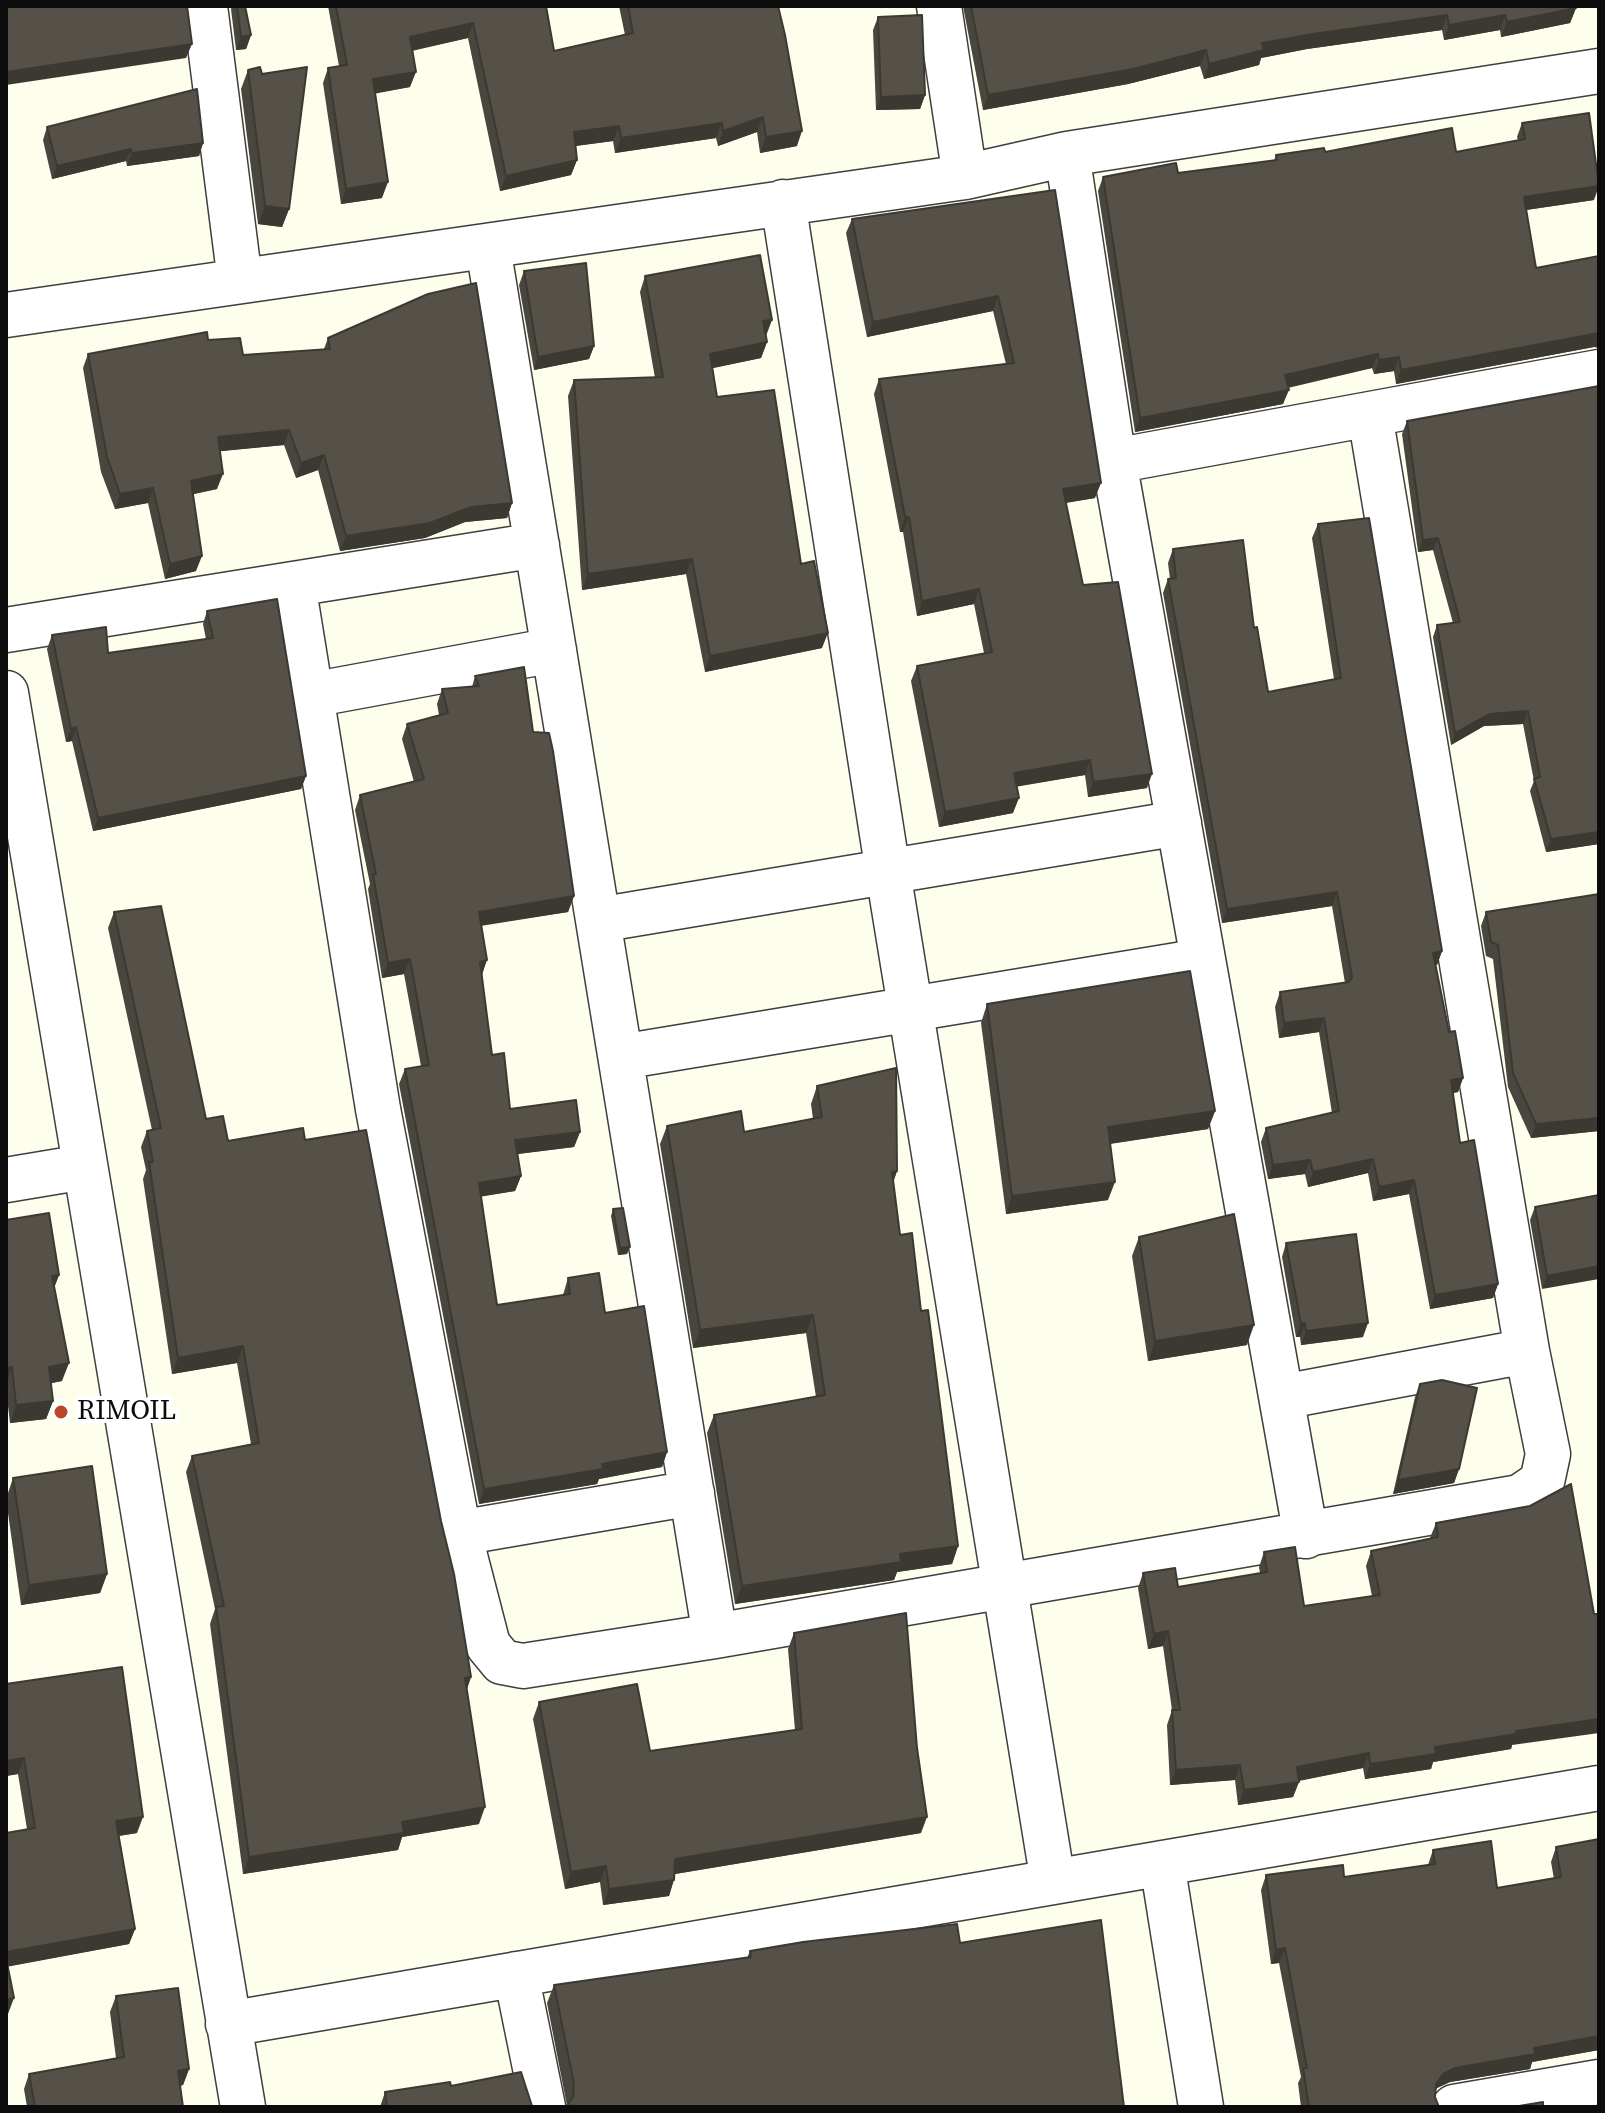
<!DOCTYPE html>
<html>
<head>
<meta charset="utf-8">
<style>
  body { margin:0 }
  #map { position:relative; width:1605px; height:2113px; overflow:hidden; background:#fdfeec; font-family:"Source Serif 4",serif }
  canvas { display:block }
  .frame { position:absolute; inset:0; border:8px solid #0c0c0c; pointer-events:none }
</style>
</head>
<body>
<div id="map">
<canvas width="1605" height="2113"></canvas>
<div class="frame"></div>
</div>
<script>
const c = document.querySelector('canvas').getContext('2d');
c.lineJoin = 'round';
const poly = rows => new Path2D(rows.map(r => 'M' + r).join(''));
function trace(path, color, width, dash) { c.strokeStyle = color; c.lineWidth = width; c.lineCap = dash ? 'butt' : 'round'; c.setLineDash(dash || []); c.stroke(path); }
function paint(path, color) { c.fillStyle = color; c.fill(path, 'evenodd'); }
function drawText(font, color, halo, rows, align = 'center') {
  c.font = font + ' "Source Serif 4",serif'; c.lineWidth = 8; c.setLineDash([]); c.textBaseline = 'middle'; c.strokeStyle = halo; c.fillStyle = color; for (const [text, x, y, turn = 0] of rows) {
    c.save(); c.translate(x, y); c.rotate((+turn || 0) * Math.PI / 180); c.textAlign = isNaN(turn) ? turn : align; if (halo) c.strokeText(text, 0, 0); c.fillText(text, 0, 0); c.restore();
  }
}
const minor = poly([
  [205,6,240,281],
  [939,6,965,177],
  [1067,154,1114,461,1306,1536],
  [783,202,888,872,1053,1882],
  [488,247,715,1636],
  [6,315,965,177,1067,154,1599,71],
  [1114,461,1599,372],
  [293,584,378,1109,459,1533,488,1645,502,1662,523,1666,715,1636,1520,1497,1542,1482,1548,1454,1527,1351,1370,415],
  [6,630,537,545],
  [6,693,243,2107],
  [311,695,554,650],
  [598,920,1179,823],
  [621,1057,1202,961],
  [6,1180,84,1167],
  [1282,1397,1527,1351],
  [459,1533,692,1493],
  [1162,1863,1201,2107],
  [516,1974,543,2107],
  [228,2024,1599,1788],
  [1454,2107,1599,2082]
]);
const wall = poly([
  [232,6,245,6,251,35,246,49,236,50,231,9],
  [328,6,546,6,554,51,625,35,619,6,778,6,797,146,760,153,757,132,718,146,716,138,615,153,613,141,575,146,577,160,571,175,500,191,468,38,412,51,410,87,375,93,382,198,341,204,323,83,328,68,339,66],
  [963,6,1576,6,1576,8,1570,23,1501,37,1500,30,1444,40,1442,30,1307,49,1261,58,1259,65,1204,79,1200,66,1128,84,983,110],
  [878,17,925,95,920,109,876,110,873,30],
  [248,70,289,209,282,227,258,224,241,89],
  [1522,123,1594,200,1526,210,1536,268,1594,347,1396,384,1394,371,1374,374,1372,368,1288,388,1283,404,1135,432,1098,191,1103,177,1178,173,1274,161,1276,155,1325,152,1456,152,1518,140,1517,137],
  [47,127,203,143,199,156,127,166,126,161,52,179,43,140],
  [1055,190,1095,498,1066,503,1083,585,1147,788,1088,797,1085,775,1017,786,1013,813,939,827,911,681,917,666,984,653,974,604,917,616,903,532,900,532,874,394,879,379,1006,364,993,311,867,337,846,233,852,219],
  [524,271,594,346,589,359,534,370,519,285],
  [645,276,766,335,767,342,761,358,712,368,717,397,801,564,822,648,705,672,686,574,582,590,568,396,574,380,655,378,640,292],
  [328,338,512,503,507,518,465,522,425,538,340,551,318,470,296,478,284,445,220,451,217,489,193,494,196,571,165,579,148,503,115,509,101,472,83,368,88,354,208,340,243,355,324,349],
  [1407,421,1599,844,1546,852,1530,791,1534,781,1523,724,1484,726,1451,745,1433,637,1437,625,1453,623,1433,550,1418,552,1402,434],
  [1318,524,1442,951,1437,965,1435,965,1449,1032,1463,1078,1458,1092,1453,1093,1460,1143,1498,1284,1493,1298,1430,1309,1409,1194,1373,1201,1368,1173,1308,1187,1305,1174,1268,1179,1261,1142,1266,1128,1332,1113,1319,1032,1279,1038,1275,1007,1280,992,1345,983,1332,906,1222,923,1163,593,1168,579,1170,579,1168,563,1173,549,1254,628,1268,692,1334,679,1312,538],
  [207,611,306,776,301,789,93,831,72,741,66,742,47,649,52,635,108,653,206,639,203,624],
  [475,676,533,732,574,896,568,912,481,925,482,975,492,1055,510,1109,580,1132,574,1147,517,1154,521,1176,515,1191,481,1196,497,1305,563,1295,568,1278,605,1313,667,1452,662,1467,599,1479,597,1484,479,1504,399,1084,405,1069,421,1066,404,974,382,978,368,889,370,884,355,810,360,795,414,782,402,739,407,724,439,715,437,704,442,689,472,687],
  [114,912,206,1119,228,1141,305,1140,471,1677,467,1689,479,1824,402,1837,398,1850,243,1874,210,1624,215,1609,186,1472,192,1456,251,1444,237,1363,172,1374,143,1179,146,1170,141,1147,147,1131,152,1130,108,928],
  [1486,912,1599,1131,1531,1138,1508,1087,1493,959,1486,956,1481,926],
  [987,1004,1215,1111,1208,1129,1110,1144,1108,1200,1006,1214,981,1023],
  [817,1086,897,1171,893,1182,900,1235,921,1311,958,1546,952,1564,897,1572,894,1580,735,1604,707,1433,714,1415,816,1397,806,1333,693,1348,660,1144,667,1126,744,1132,813,1119,811,1104],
  [1599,1195,1542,1289,1530,1220,1535,1207],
  [613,1209,627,1254,618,1255,611,1216],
  [6,1220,59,1275,54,1288,62,1381,51,1383,53,1401,46,1419,10,1423,6,1389],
  [1139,1237,1247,1345,1148,1361,1132,1256],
  [1286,1243,1363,1337,1301,1345,1300,1337,1296,1337,1282,1257],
  [1420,1384,1459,1469,1454,1483,1393,1494,1415,1397],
  [13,1478,107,1574,100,1593,21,1605,6,1499],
  [1436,1523,1512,1745,1511,1749,1433,1762,1431,1769,1365,1779,1363,1768,1299,1781,1293,1797,1238,1805,1235,1780,1170,1785,1167,1725,1172,1710,1163,1646,1148,1649,1138,1588,1143,1573,1178,1587,1260,1573,1259,1567,1264,1552,1304,1606,1372,1596,1366,1566,1371,1551,1430,1538],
  [794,1633,921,1833,675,1874,669,1896,603,1905,600,1882,565,1889,533,1719,539,1702,650,1751,795,1730,788,1649],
  [6,1684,137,1833,119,1836,135,1929,129,1944,8,1966,8,2014,6,1833,27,1829,18,1774,6,1776],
  [1599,1839,1599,2050,1532,2062,1530,2069,1450,2082,1437,2088,1435,2092,1435,2097,1439,2107,1301,2107,1298,2083,1301,2077,1279,1963,1271,1964,1261,1890,1266,1875,1344,1877,1428,1865,1433,1850,1497,1888,1554,1879,1551,1862,1556,1847],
  [960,1943,567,2106,547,2003,554,1985,747,1958,750,1951],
  [116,1996,189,2069,183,2085,180,2086,183,2107,27,2107,24,2089,29,2074,116,2058,110,2012],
  [451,2086,532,2106,533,2107,380,2107,385,2092]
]);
const shadedWall = poly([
  [1576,8,1570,23,1501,37,1507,22],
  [1447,15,1442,30,1307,49,1261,58,1259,65,1204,79,1209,64,1262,43,1313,34],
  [1505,15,1500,30,1444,40,1449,25],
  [473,23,468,38,404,52,410,37],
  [251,35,246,49,236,50,241,37],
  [192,44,186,58,6,85,6,72],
  [1206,50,1200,66,1128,84,983,110,988,95],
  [416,72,410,87,368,95,373,79],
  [925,95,920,109,876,110,881,97],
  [763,117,757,132,718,146,723,131],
  [722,123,716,138,615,153,621,138],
  [619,126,613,141,568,147,574,132],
  [802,131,797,146,760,153,766,137],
  [203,143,199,156,127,166,132,153],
  [131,149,126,161,52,179,57,166],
  [577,160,571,175,500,191,506,176],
  [388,182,382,198,341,204,346,189],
  [1599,186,1594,200,1519,211,1524,197],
  [265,206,289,209,282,227,258,224],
  [998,296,993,311,867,337,873,322],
  [772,320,766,336,763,321],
  [1599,333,1599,348,1594,347,1396,384,1401,370],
  [767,342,761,358,704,370,710,354],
  [594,346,589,359,534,370,538,357],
  [1378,354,1372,368,1280,389,1285,375],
  [1399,357,1394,371,1374,374,1379,360],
  [1289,390,1283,404,1135,432,1140,418],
  [289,430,284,445,213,452,218,437],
  [324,455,318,470,296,478,301,463],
  [223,474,217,489,185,496,191,481],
  [1101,483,1095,498,1057,504,1063,489],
  [153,488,148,503,115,509,120,494],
  [512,503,507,518,465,522,425,538,340,551,346,536,471,507],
  [905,517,909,517,903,532,900,532],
  [1438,538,1433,550,1418,552,1423,540],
  [202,556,196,571,165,579,170,564],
  [692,559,686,574,582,590,588,574],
  [979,589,974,604,917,616,922,601],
  [828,633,822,648,705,672,710,656],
  [1528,711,1523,724,1484,726,1451,745,1455,733,1489,714],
  [76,727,72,741,66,742,71,729],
  [1090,760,1085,775,1009,788,1014,773],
  [1152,774,1147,788,1088,797,1093,782],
  [306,776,301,789,93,831,98,818],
  [1019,798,1013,813,939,827,945,812],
  [1599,832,1599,844,1546,852,1551,839],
  [1337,892,1332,906,1222,923,1227,909],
  [574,896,568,912,474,927,479,912],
  [1442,951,1437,965,1428,967,1433,953],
  [410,959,404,974,382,978,388,963],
  [487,960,482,975,480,962],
  [1324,1018,1319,1032,1279,1038,1284,1023],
  [1463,1078,1458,1092,1446,1094,1451,1080],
  [1215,1111,1208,1129,1101,1145,1108,1127],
  [1599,1118,1599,1131,1531,1138,1536,1124],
  [580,1132,574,1147,510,1155,515,1140],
  [1373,1159,1368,1173,1308,1187,1313,1172],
  [1310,1160,1305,1174,1268,1179,1273,1165],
  [897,1171,891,1189,892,1172],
  [521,1176,515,1191,473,1198,479,1183],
  [1414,1180,1409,1194,1373,1201,1379,1187],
  [1115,1182,1108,1200,1006,1214,1012,1196],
  [630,1247,627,1254,618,1255,620,1248],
  [1599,1266,1599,1279,1542,1289,1547,1276],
  [59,1275,52,1293,52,1276],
  [1498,1284,1493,1298,1430,1309,1435,1295],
  [813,1315,806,1333,693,1348,700,1330],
  [1305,1323,1300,1337,1296,1337,1301,1324],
  [1368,1323,1363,1337,1301,1345,1306,1331],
  [1254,1325,1247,1345,1148,1361,1155,1341],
  [243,1346,237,1363,172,1374,178,1358],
  [69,1363,62,1381,42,1385,49,1367],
  [12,1367,6,1384,6,1368],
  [53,1401,46,1419,10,1423,16,1405],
  [667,1452,662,1467,599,1479,597,1484,479,1504,484,1489],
  [1459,1469,1454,1483,1393,1494,1398,1480],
  [958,1546,952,1564,897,1572,894,1580,735,1604,742,1586,900,1554],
  [107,1574,100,1593,21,1605,29,1585],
  [1168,1631,1163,1646,1148,1649,1154,1634],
  [471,1677,465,1694,465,1678],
  [1599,1719,1599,1733,1512,1745,1511,1749,1433,1762,1431,1769,1365,1779,1370,1764,1435,1747,1516,1731],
  [1369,1753,1363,1768,1291,1782,1297,1767],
  [24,1758,18,1774,6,1776,6,1761],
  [1240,1765,1235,1780,1170,1785,1176,1770],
  [1299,1782,1293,1797,1238,1805,1244,1790],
  [485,1807,479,1824,402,1837,398,1850,243,1874,249,1857,402,1822],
  [143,1817,137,1833,111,1837,116,1821],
  [927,1817,921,1833,669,1875,675,1859],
  [606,1866,600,1882,565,1889,571,1872],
  [674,1880,669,1896,603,1905,609,1889],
  [135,1929,129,1944,6,1967,6,1952],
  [1285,1948,1279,1963,1271,1964,1276,1950],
  [14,1998,8,2014,6,2014,6,2000],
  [1599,2036,1599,2050,1532,2062,1530,2069,1450,2082,1437,2088,1430,2099,1436,2084,1443,2074,1455,2068,1534,2048],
  [189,2069,183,2085,173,2087,178,2071]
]);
const building = poly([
  [6,6,187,6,192,44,6,72,6,6],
  [237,6,245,6,251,35,241,37,237,6],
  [336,6,546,6,554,51,633,33,628,6,778,6,785,35,802,131,766,137,763,117,723,131,722,123,621,138,619,126,574,132,577,160,506,176,473,23,410,37,416,72,373,79,388,182,346,189,328,68,347,65,336,6],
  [971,6,1576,6,1576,8,1507,22,1505,15,1449,25,1447,15,1313,34,1262,43,1264,50,1209,64,1206,50,1133,69,988,95,971,6],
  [922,15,925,95,881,97,878,17,922,15],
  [260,67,262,74,307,67,289,209,265,206,248,70,260,67],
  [197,89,203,143,132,153,131,149,57,166,47,127,197,89],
  [1589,113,1599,186,1524,197,1536,268,1599,256,1599,333,1401,370,1399,357,1379,360,1378,354,1285,375,1289,390,1140,418,1103,177,1176,163,1178,173,1277,160,1276,155,1324,148,1325,152,1452,128,1456,152,1525,139,1522,123,1589,113],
  [1055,190,1101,483,1063,489,1083,585,1118,582,1152,774,1093,782,1090,760,1014,773,1019,798,945,812,917,666,992,652,979,589,922,601,909,517,905,517,879,379,1014,363,998,296,873,322,852,219,1055,190],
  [760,255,772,320,763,321,767,342,710,354,717,397,774,390,801,564,814,561,828,633,710,656,692,559,588,574,574,380,663,377,645,276,760,255],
  [586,263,594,346,538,357,524,271,586,263],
  [476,283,512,503,471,507,430,523,346,536,324,455,301,463,289,430,218,437,223,474,191,481,202,556,170,564,153,488,120,494,107,457,88,354,207,332,208,340,240,338,243,355,330,349,328,338,428,294,476,283],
  [1599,386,1599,832,1551,839,1534,779,1540,777,1528,711,1489,714,1455,733,1437,625,1460,622,1438,538,1423,540,1407,421,1599,386],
  [1369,518,1442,951,1433,953,1449,1032,1455,1031,1463,1078,1451,1080,1460,1143,1474,1140,1498,1284,1435,1295,1414,1180,1379,1187,1373,1159,1313,1172,1310,1160,1273,1165,1266,1128,1339,1111,1324,1018,1284,1023,1280,992,1349,982,1352,977,1337,892,1227,909,1168,579,1176,578,1173,549,1243,540,1254,628,1257,627,1268,692,1341,678,1318,524,1369,518],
  [277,599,306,776,98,818,76,727,71,729,52,635,106,627,108,653,213,638,207,611,277,599],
  [524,667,533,732,549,733,553,751,574,896,479,912,487,960,480,962,492,1055,504,1053,510,1109,576,1100,580,1132,515,1140,521,1176,479,1183,497,1305,570,1294,568,1278,599,1273,605,1313,644,1306,667,1452,602,1464,603,1469,484,1489,405,1069,429,1065,410,959,388,963,373,874,376,874,360,795,424,779,407,724,448,713,442,689,479,686,475,676,524,667],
  [1599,894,1599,1118,1536,1124,1513,1073,1498,945,1491,942,1486,912,1599,894],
  [161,906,206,1119,223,1116,228,1141,303,1128,305,1140,366,1130,441,1521,454,1574,471,1677,465,1678,485,1807,402,1822,404,1833,249,1857,216,1607,224,1606,192,1456,259,1443,243,1346,178,1358,149,1162,153,1162,147,1131,161,1128,114,912,161,906],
  [1190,971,1215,1111,1108,1127,1115,1182,1012,1196,987,1004,1190,971],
  [896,1068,897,1171,892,1172,900,1235,912,1233,921,1311,928,1310,958,1546,900,1554,901,1562,742,1586,714,1415,825,1395,813,1315,700,1330,667,1126,741,1111,744,1132,822,1117,817,1086,896,1068],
  [1599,1195,1599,1266,1547,1276,1535,1207,1599,1195],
  [623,1208,630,1247,620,1248,613,1209,623,1208],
  [49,1213,59,1275,52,1276,69,1363,49,1367,53,1401,16,1405,12,1367,6,1368,6,1220,49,1213],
  [1234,1214,1254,1325,1155,1341,1139,1237,1234,1214],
  [1356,1234,1368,1323,1306,1331,1305,1323,1301,1324,1286,1243,1356,1234],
  [1442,1380,1477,1388,1459,1469,1398,1480,1420,1384,1442,1380],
  [92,1466,107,1574,29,1585,13,1478,92,1466],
  [1571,1484,1594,1614,1599,1614,1599,1719,1516,1731,1516,1734,1435,1747,1436,1754,1370,1764,1369,1753,1297,1767,1299,1782,1244,1790,1240,1765,1176,1770,1172,1710,1180,1710,1168,1631,1154,1634,1143,1573,1175,1568,1178,1587,1267,1572,1264,1552,1295,1547,1304,1606,1380,1595,1371,1551,1438,1537,1436,1523,1530,1506,1571,1484],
  [906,1613,917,1748,927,1817,675,1859,674,1880,609,1889,606,1866,571,1872,539,1702,637,1684,650,1751,802,1729,794,1633,906,1613],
  [122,1667,143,1817,116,1821,135,1929,6,1952,6,1833,35,1828,24,1758,6,1761,6,1684,122,1667],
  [1599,1839,1599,2036,1534,2048,1535,2054,1455,2068,1443,2074,1436,2084,1435,2097,1439,2107,1309,2107,1303,2068,1307,2068,1285,1948,1276,1950,1266,1875,1343,1865,1344,1877,1435,1864,1433,1850,1491,1841,1497,1888,1561,1877,1556,1847,1599,1839],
  [1101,1920,1124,2107,566,2107,573,2097,574,2084,554,1985,751,1957,750,1951,803,1942,957,1924,960,1943,1101,1920],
  [6,1958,14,1998,6,2000,6,1958],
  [178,1988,189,2069,178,2071,183,2107,35,2107,29,2074,124,2057,116,1996,178,1988],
  [521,2072,532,2106,533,2107,387,2107,385,2092,450,2082,451,2086,521,2072],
  [1543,2102,1543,2107,1513,2107,1543,2102]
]);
const markers = [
  [61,1412,8,"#b84829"]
];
const poiNames = [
  ["RIMOIL",77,1412]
];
trace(minor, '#3f3f3f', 47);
trace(minor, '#fff', 44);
paint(wall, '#49463f');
paint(shadedWall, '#3c3933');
paint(building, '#555149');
trace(building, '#3c3933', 2);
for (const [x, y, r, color] of markers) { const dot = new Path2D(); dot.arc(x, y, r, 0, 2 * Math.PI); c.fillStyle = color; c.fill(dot); trace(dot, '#fff', 3); }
drawText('28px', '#0c0c0c', '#fff', poiNames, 'left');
</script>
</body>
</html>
